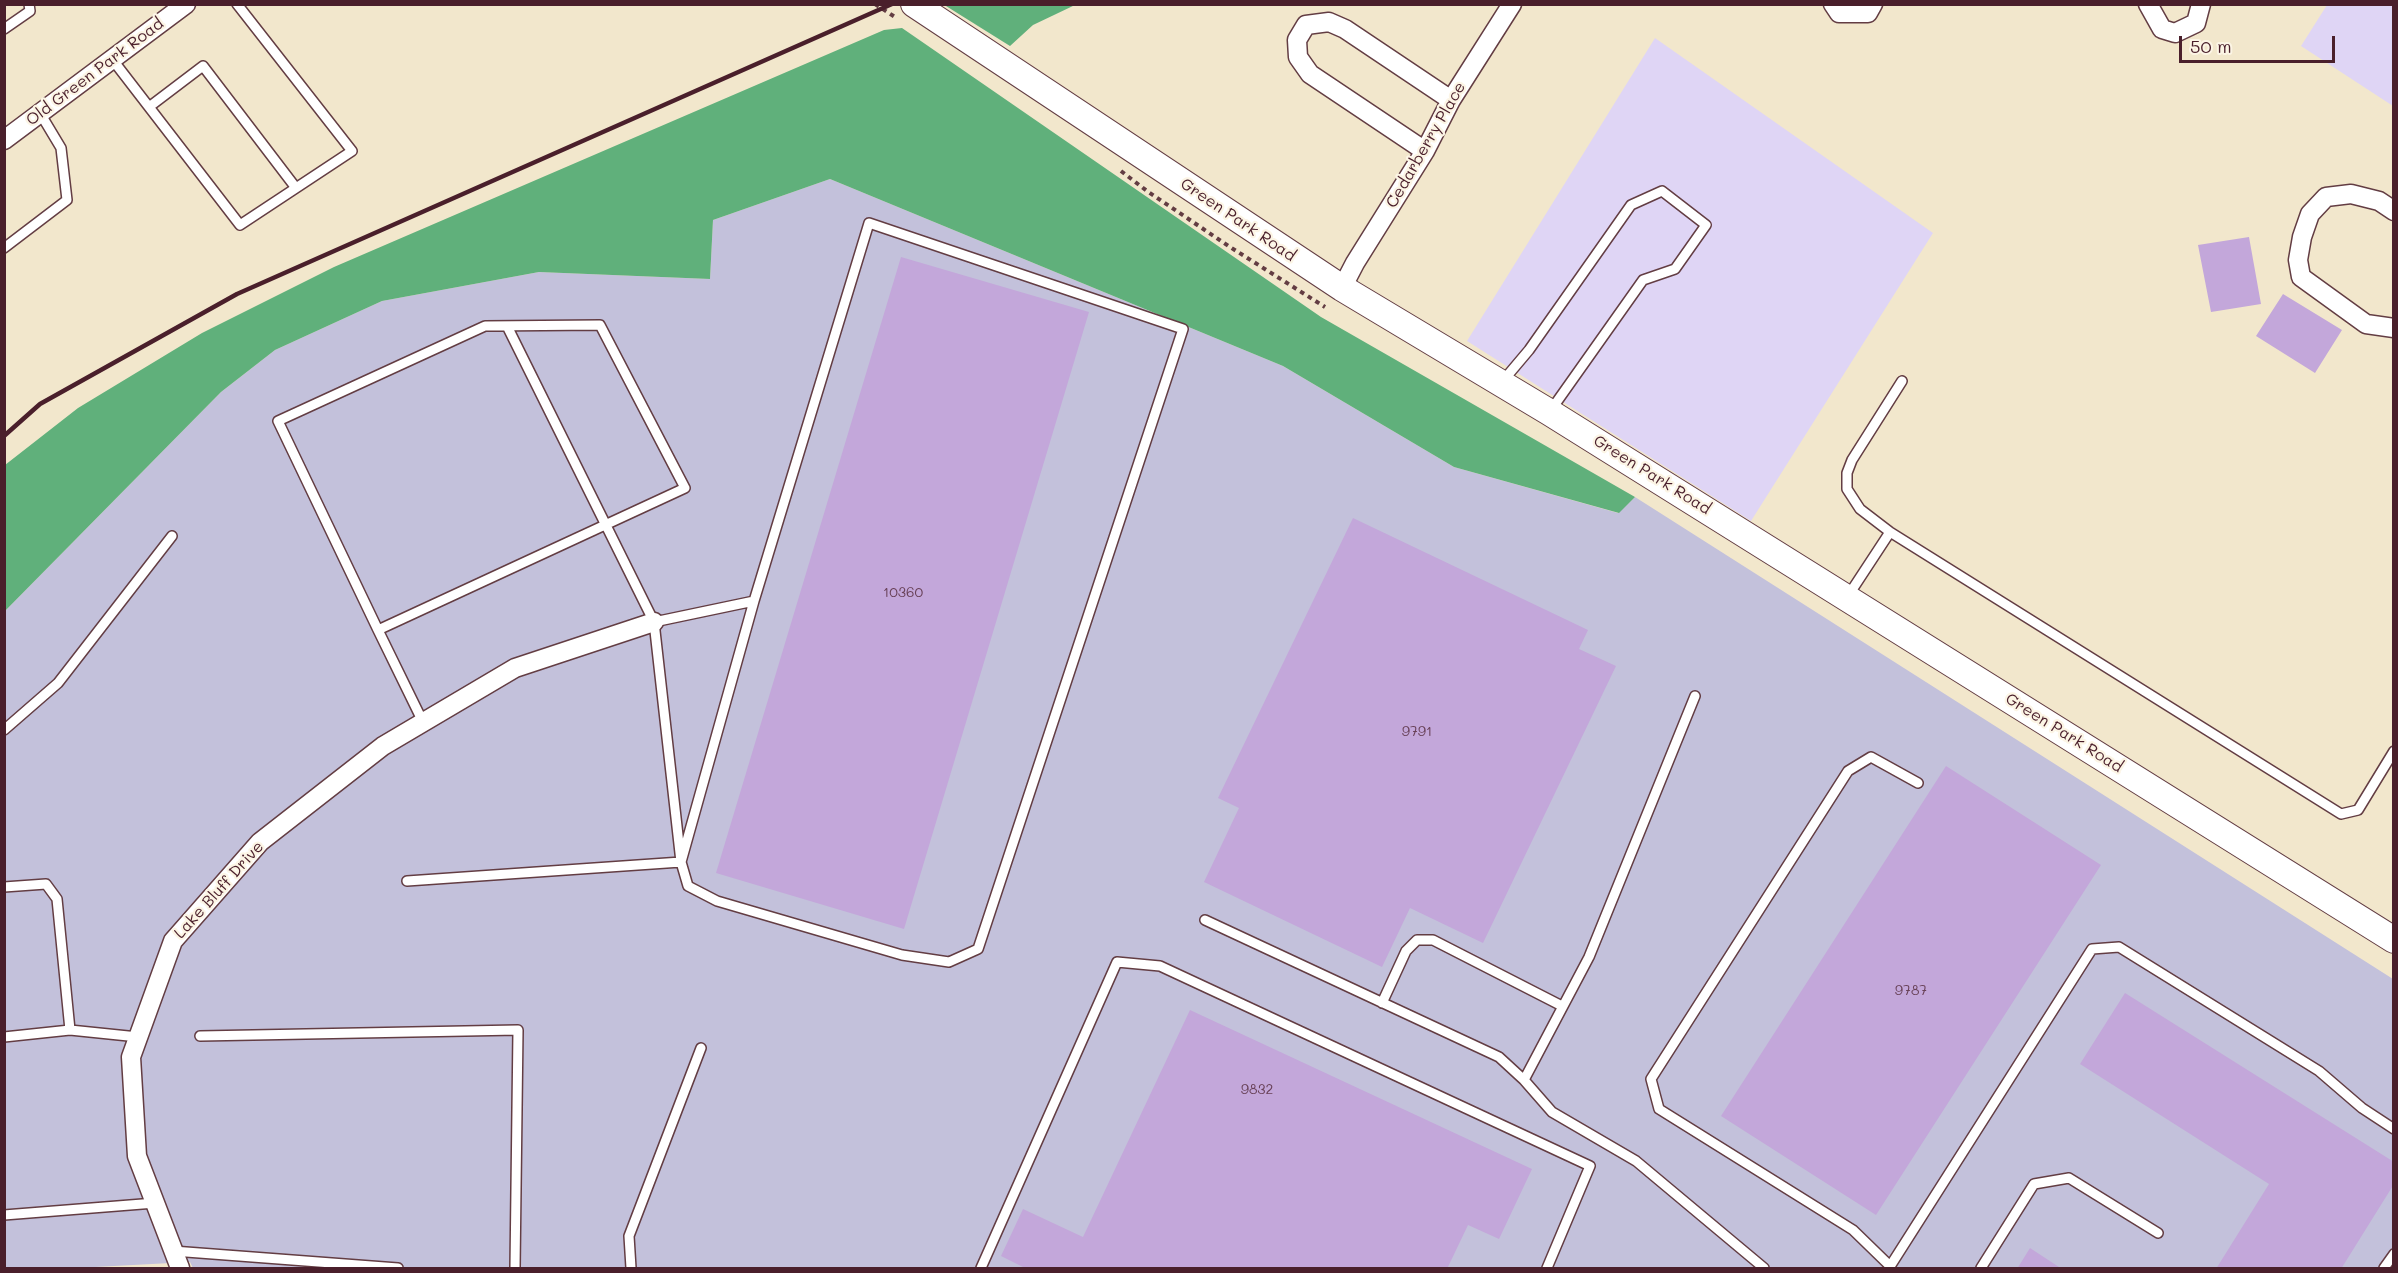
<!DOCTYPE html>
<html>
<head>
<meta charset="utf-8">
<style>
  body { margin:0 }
  #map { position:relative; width:2398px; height:1273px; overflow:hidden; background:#f2e7cc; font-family:Mali,sans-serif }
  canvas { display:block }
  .frame { position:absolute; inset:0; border:6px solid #4a1f2b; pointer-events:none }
  .scale { position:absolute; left:2179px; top:36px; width:156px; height:27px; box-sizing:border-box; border:3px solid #4a1f2b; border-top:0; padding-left:8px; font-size:18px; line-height:21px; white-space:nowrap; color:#4a1f2b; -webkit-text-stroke:4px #fcf5e5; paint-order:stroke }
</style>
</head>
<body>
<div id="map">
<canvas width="2398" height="1273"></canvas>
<div class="frame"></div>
<div class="scale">50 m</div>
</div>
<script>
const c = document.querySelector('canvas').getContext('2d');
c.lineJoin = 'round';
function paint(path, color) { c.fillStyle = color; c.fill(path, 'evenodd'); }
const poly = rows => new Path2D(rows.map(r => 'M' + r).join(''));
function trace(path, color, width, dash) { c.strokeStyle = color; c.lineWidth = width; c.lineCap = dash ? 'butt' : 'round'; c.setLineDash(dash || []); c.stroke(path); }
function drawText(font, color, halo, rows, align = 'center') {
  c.font = font + ' Mali,sans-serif'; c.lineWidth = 4.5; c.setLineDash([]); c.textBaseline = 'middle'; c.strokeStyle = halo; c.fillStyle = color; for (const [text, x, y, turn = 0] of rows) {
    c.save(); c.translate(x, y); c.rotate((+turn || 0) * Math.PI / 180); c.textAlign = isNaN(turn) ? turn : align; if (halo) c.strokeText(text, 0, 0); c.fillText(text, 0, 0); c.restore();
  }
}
const built = poly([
  [2327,5,2393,5,2393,106,2301,46],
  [1655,38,1933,233,1751,521,1467,341]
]);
const industrial = poly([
  [830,179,1283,366,1454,467,1618,513,1635,497,2393,979,2393,1268,193,1268,190,1262,76,1268,5,1268,5,611,221,392,275,350,382,301,539,272,710,279,713,220]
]);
const forest = poly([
  [950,4,1075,4,1075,5,1033,25,1010,46,946,6],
  [902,28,1321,317,1635,497,1619,513,1454,467,1283,366,830,179,713,220,710,279,539,272,382,301,275,350,221,392,5,611,5,465,78,408,202,333,334,267,884,30]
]);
const building = poly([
  [2249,237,2261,304,2211,312,2198,245],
  [901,257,1089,312,904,929,716,873],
  [2283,294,2342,330,2315,373,2256,336],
  [1353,518,1588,630,1579,649,1616,666,1483,943,1410,908,1382,967,1204,882,1239,808,1218,798],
  [1946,766,2101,865,1876,1215,1721,1116],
  [2125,993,2394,1162,2394,1184,2341,1269,2216,1269,2269,1184,2080,1064],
  [1190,1010,1532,1169,1499,1239,1468,1225,1447,1269,1027,1269,1001,1256,1023,1209,1083,1237],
  [2030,1248,2062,1269,2017,1269]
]);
const path = poly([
  [875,4,895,17],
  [1121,171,1147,191,1230,247,1325,307]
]);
const lane = poly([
  [4,29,30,11,29,4],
  [112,59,240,225,352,151,237,4],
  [149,107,203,66,296,188],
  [4,248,67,200,61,148,40,113],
  [507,326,654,622,681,862,688,886,717,901,902,955,949,962,978,949,1183,329,869,223,754,601,654,622],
  [1902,381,1852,460,1847,473,1847,489,1860,509,1890,532,2341,814,2358,810,2394,751],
  [1502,382,1529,350,1631,205,1662,191,1706,225,1675,269,1643,280,1551,410],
  [1848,596,1890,532],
  [378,630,685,488,600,325,485,326,278,421,378,630,423,722],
  [4,730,58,683,172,536],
  [407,881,681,862,754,601],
  [4,887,46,884,57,899,70,1030],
  [1205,920,1499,1057,1524,1080,1552,1112,1636,1161,1764,1268],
  [1382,1003,1406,951,1417,940,1433,940,1562,1006],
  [200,1036,518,1030,515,1268],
  [4,1037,70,1030,138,1037],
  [1524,1080,1589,957,1695,696],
  [4,1215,155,1203],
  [173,1251,398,1268],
  [1889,1265,1853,1230,1659,1109,1651,1079,1848,771,1871,757,1918,783],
  [631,1268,629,1236,701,1048],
  [981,1268,1117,962,1160,966,1590,1166,1547,1268],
  [1889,1268,2092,949,2119,947,2319,1071,2362,1108,2394,1129],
  [1981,1268,2034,1184,2069,1178,2158,1233],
  [2384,1268,2394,1254]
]);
const street = poly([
  [1833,4,1839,13,1868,13,1873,4],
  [2148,4,2162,29,2175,33,2196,23,2201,4],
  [4,140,186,4],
  [1425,151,1310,74,1298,57,1297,40,1306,25,1329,22,1345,29,1451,100],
  [2394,211,2379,201,2351,194,2326,197,2310,214,2302,237,2298,260,2301,277,2366,324,2394,328],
  [1342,288,1355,263,1425,151,1451,100,1512,4],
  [180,1268,137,1156,131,1057,173,941,260,842,383,746,515,668,654,622]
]);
const secondary = poly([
  [914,4,1342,288,1549,412,2394,940]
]);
const rail = poly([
  [4,436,40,404,237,294,892,4]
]);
const numberNames = [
  ["10360",903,593],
  ["9791",1417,732],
  ["9787",1911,991],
  ["9832",1257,1090]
];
const streetNames = [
  ["Old Green Park Road",95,72,-37],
  ["Cedarberry Place",1426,145,-60],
  ["Green Park Road",1238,220,34],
  ["Green Park Road",1652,475,32],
  ["Green Park Road",2064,733,32],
  ["Lake Bluff Drive",219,890,-48]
];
paint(built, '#dfd5f5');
paint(industrial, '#c3c1db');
paint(forest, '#60b07b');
paint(building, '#c3a7da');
trace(lane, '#633d43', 12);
trace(street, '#633d43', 21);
trace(secondary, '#633d43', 28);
trace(path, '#633d43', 4, [4.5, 4.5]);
trace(lane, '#fff', 9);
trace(street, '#fff', 18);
trace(secondary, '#fff', 26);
trace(rail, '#4a1f2b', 4.5);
drawText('14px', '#684157', null, numberNames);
drawText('16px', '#4a1f2b', '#fcf5e5', streetNames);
</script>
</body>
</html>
